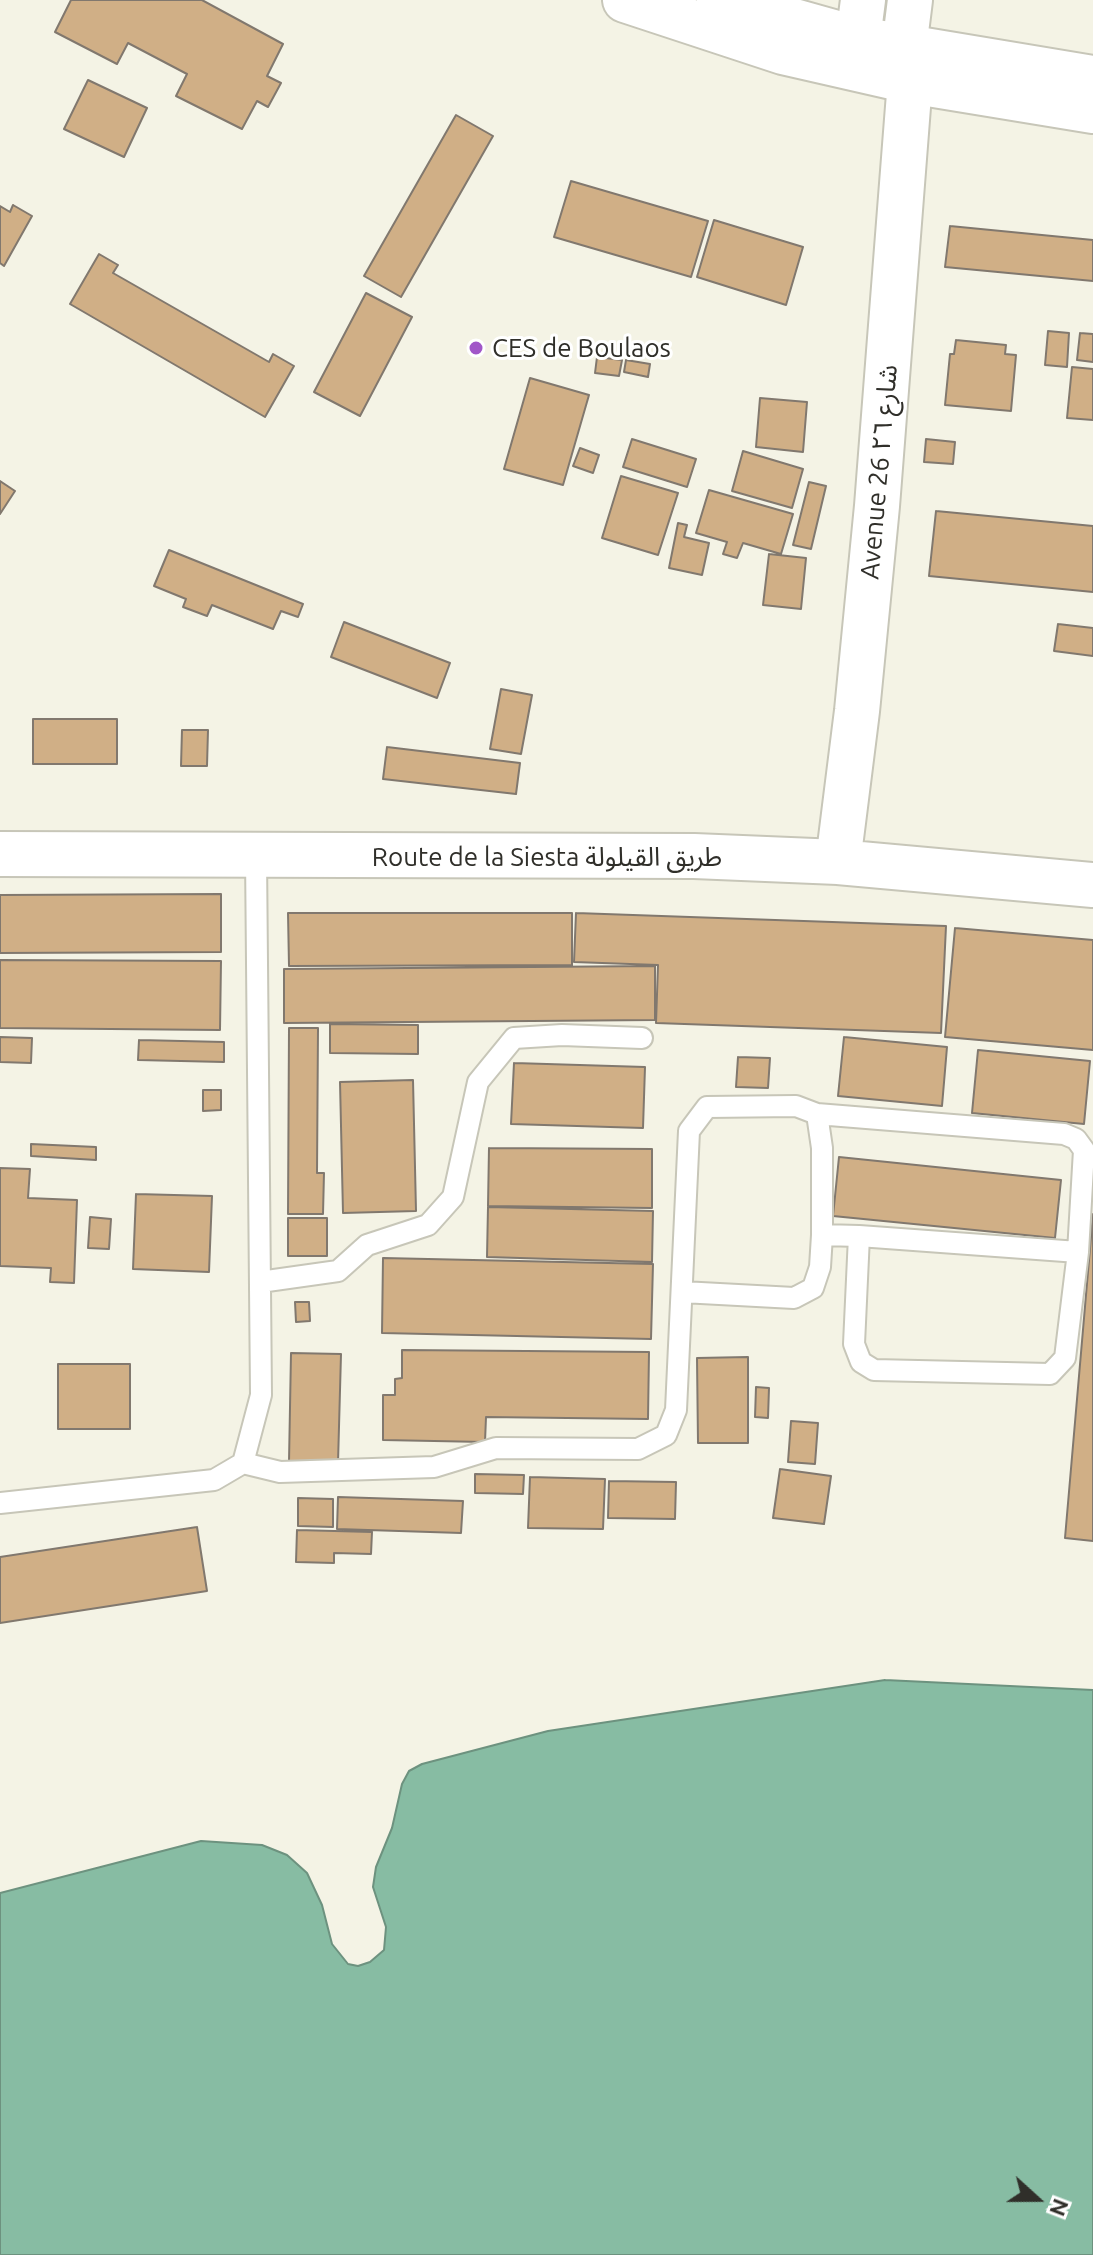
<!DOCTYPE html>
<html>
<head>
<meta charset="utf-8">
<style>
  body { margin:0 }
  #map { position:relative; width:1093px; height:2255px; overflow:hidden; background:#f4f3e5; font-family:Ubuntu,sans-serif }
  canvas { display:block }
  .north { position:absolute; left:997px; top:2159px; width:80px; height:80px; -webkit-text-stroke:6px #fff; paint-order:stroke; rotate:111deg; font-size:22px; font-weight:700; line-height:32px; text-align:center; color:#302f2a }
  .north::after { content:''; display:block; margin:auto; width:28px; height:36px; background:#302f2a; clip-path:polygon(50% 0,100% 100%,50% 72%,0 100%) }
</style>
</head>
<body>
<div id="map">
<canvas width="1093" height="2255"></canvas>
<div class="north">N</div>
</div>
<script>
const c = document.querySelector('canvas').getContext('2d');
c.lineJoin = 'round';
function paint(path, color) { c.fillStyle = color; c.fill(path, 'evenodd'); }
const poly = rows => new Path2D(rows.map(r => 'M' + r).join(''));
function trace(path, color, width, dash) { c.strokeStyle = color; c.lineWidth = width; c.lineCap = dash ? 'butt' : 'round'; c.setLineDash(dash || []); c.stroke(path); }
function drawText(font, color, halo, rows, align = 'center') {
  c.font = font + ' Ubuntu,"Noto Sans Arabic",sans-serif'; c.lineWidth = 6; c.setLineDash([]); c.textBaseline = 'middle'; c.strokeStyle = halo; c.fillStyle = color; for (const [text, x, y, turn = 0] of rows) {
    c.save(); c.translate(x, y); c.rotate((+turn || 0) * Math.PI / 180); c.textAlign = isNaN(turn) ? turn : align; if (halo) c.strokeText(text, 0, 0); c.fillText(text, 0, 0); c.restore();
  }
}
const water = poly([
  [885,1680,1093,1690,1093,2255,0,2255,0,1893,201,1841,262,1845,287,1855,307,1873,322,1905,332,1944,348,1964,358,1966,370,1962,384,1950,386,1927,373,1887,376,1867,392,1828,402,1784,409,1771,422,1764,548,1731,885,1680]
]);
const building = poly([
  [71,0,202,0,283,44,267,76,281,83,268,107,257,101,242,129,176,96,187,74,128,43,117,64,55,32,71,0],
  [88,80,147,108,124,157,64,129,88,80],
  [456,115,493,136,401,297,364,276,456,115],
  [571,181,708,221,691,277,554,237,571,181],
  [13,205,32,216,4,266,0,263,0,206,10,212,13,205],
  [714,220,803,247,786,305,697,277,714,220],
  [950,226,1093,240,1093,281,945,267,950,226],
  [99,254,118,265,113,273,269,362,273,354,294,366,265,417,70,304,99,254],
  [366,293,412,317,360,416,314,392,366,293],
  [1048,331,1069,333,1067,367,1045,365,1048,331],
  [1080,333,1093,334,1093,362,1077,360,1080,333],
  [956,340,1006,345,1005,354,1016,355,1011,411,945,405,950,354,954,354,956,340],
  [597,357,622,360,619,376,595,373,597,357],
  [626,360,650,364,648,377,624,372,626,360],
  [1072,367,1093,369,1093,420,1067,418,1072,367],
  [530,378,589,395,563,485,504,469,530,378],
  [760,398,807,402,803,452,756,447,760,398],
  [632,439,696,459,687,487,623,467,632,439],
  [926,439,955,442,953,464,924,462,926,439],
  [580,448,599,455,593,473,573,466,580,448],
  [743,451,803,469,792,508,732,491,743,451],
  [621,476,678,493,658,555,602,538,621,476],
  [0,481,15,491,0,514,0,481],
  [809,482,826,486,811,549,793,545,809,482],
  [709,490,793,514,781,554,743,543,737,558,723,554,727,542,696,533,709,490],
  [936,511,1093,526,1093,592,929,576,936,511],
  [678,523,687,525,684,537,709,543,702,575,669,568,678,523],
  [169,550,303,604,298,617,281,611,273,629,212,605,207,616,183,607,186,599,154,586,169,550],
  [769,554,806,558,801,609,763,605,769,554],
  [344,622,450,663,437,698,331,657,344,622],
  [1058,624,1093,628,1093,656,1054,651,1058,624],
  [501,689,532,695,521,754,490,749,501,689],
  [33,719,117,719,117,764,33,764,33,719],
  [182,730,208,730,207,766,181,766,182,730],
  [387,747,520,763,516,794,383,779,387,747],
  [221,894,221,952,0,953,0,895,221,894],
  [288,913,572,913,572,965,289,966,288,913],
  [576,913,946,926,941,1033,656,1023,658,965,574,962,576,913],
  [955,928,1093,940,1093,1050,945,1037,955,928],
  [0,960,221,961,220,1030,0,1028,0,960],
  [655,966,655,1020,284,1023,284,969,655,966],
  [330,1024,418,1025,418,1054,330,1053,330,1024],
  [289,1028,318,1028,317,1173,324,1173,323,1214,288,1214,289,1028],
  [0,1037,32,1038,31,1063,0,1062,0,1037],
  [844,1037,947,1047,942,1106,838,1096,844,1037],
  [139,1040,224,1042,224,1062,138,1060,139,1040],
  [978,1050,1090,1061,1084,1124,972,1113,978,1050],
  [738,1057,770,1058,768,1088,736,1087,738,1057],
  [514,1063,645,1067,643,1128,511,1124,514,1063],
  [413,1080,416,1211,343,1213,340,1082,413,1080],
  [203,1090,221,1090,221,1110,203,1111,203,1090],
  [31,1144,96,1147,96,1160,31,1156,31,1144],
  [489,1148,652,1149,652,1208,488,1206,489,1148],
  [839,1157,1061,1180,1055,1238,833,1216,839,1157],
  [0,1168,30,1169,28,1198,77,1200,74,1283,50,1282,51,1268,0,1266,0,1168],
  [136,1194,212,1196,209,1272,133,1269,136,1194],
  [488,1207,653,1211,652,1262,487,1257,488,1207],
  [1093,1214,1093,1541,1065,1538,1093,1214],
  [90,1217,111,1219,109,1249,88,1248,90,1217],
  [288,1218,327,1218,327,1256,288,1256,288,1218],
  [383,1258,653,1264,651,1339,382,1333,383,1258],
  [295,1302,309,1302,310,1321,296,1322,295,1302],
  [402,1350,649,1352,648,1419,486,1417,485,1442,383,1440,383,1395,395,1395,395,1379,402,1378,402,1350],
  [291,1353,341,1354,338,1463,289,1462,291,1353],
  [748,1357,748,1443,698,1443,697,1358,748,1357],
  [58,1364,130,1364,130,1429,58,1429,58,1364],
  [756,1387,769,1388,768,1418,755,1417,756,1387],
  [791,1421,818,1423,815,1464,788,1462,791,1421],
  [780,1469,831,1476,824,1524,773,1518,780,1469],
  [475,1474,524,1475,523,1494,475,1493,475,1474],
  [530,1477,605,1479,603,1529,528,1528,530,1477],
  [609,1481,676,1482,675,1519,608,1518,609,1481],
  [338,1497,463,1501,461,1533,337,1529,338,1497],
  [298,1498,333,1499,333,1527,298,1526,298,1498],
  [197,1527,207,1591,0,1623,0,1557,197,1527],
  [297,1530,372,1532,371,1554,334,1553,334,1563,296,1562,297,1530]
]);
const lane = poly([
  [817,1114,1064,1134,1076,1139,1084,1150,1078,1252,1065,1358,1050,1374,874,1370,861,1362,854,1344,859,1236,822,1235],
  [859,1236,1078,1252],
  [260,1282,338,1271,367,1245,428,1225,453,1197,478,1082,514,1038,562,1035,642,1038],
  [243,1463,280,1472,434,1467,496,1448,638,1449,666,1435,676,1410,689,1131,707,1107,796,1106,817,1114,822,1148,822,1235,820,1267,813,1288,794,1298,682,1292],
  [0,1503,214,1480,243,1463,261,1395,256,855]
]);
const secondary = poly([
  [863,0,858,39,888,63],
  [0,854,694,856,838,862,1093,885],
  [838,862,857,711,877,506,910,81,904,48,910,0]
]);
const primary = poly([
  [625,0,783,52,910,81,1093,111],
  [719,0,858,39,1093,78]
]);
const markers = [
  [476,348,8,"#a156c8"]
];
const poiNames = [
  ["CES de Boulaos",492,348]
];
const streetNames = [
  ["Avenue 26 شارع ٢٦",879,472,-85],
  ["Route de la Siesta طريق القيلولة",547,857]
];
paint(water, '#87bca3');
trace(water, '#6d927f', 2);
paint(building, '#d0af86');
trace(building, '#81786e', 2);
trace(lane, '#c7c6b8', 24);
trace(secondary, '#c7c6b8', 48);
trace(primary, '#c7c6b8', 48);
trace(lane, '#fff', 20);
trace(secondary, '#fff', 44);
trace(primary, '#fff', 44);
for (const [x, y, r, color] of markers) { const dot = new Path2D(); dot.arc(x, y, r, 0, 2 * Math.PI); c.fillStyle = color; c.fill(dot); trace(dot, '#fff', 3); }
drawText('26px', '#302f2a', '#fff', poiNames, 'left');
drawText('26px', '#302f2a', '#fff', streetNames);
</script>
</body>
</html>
